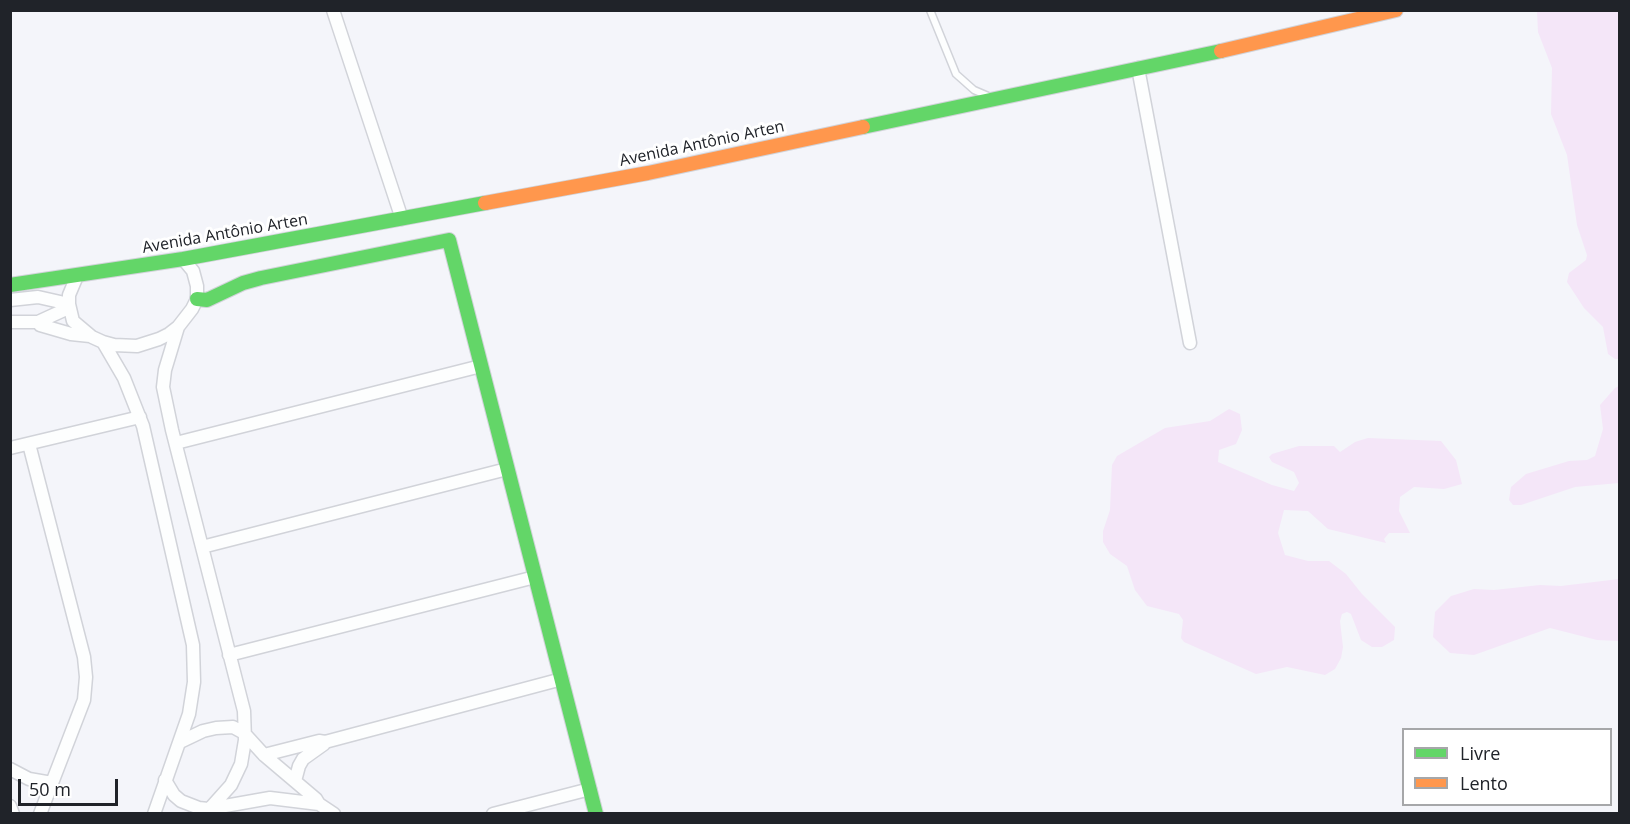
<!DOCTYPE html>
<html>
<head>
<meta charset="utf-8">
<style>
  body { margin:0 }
  #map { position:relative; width:1630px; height:824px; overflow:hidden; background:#f4f5fa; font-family:"Open Sans",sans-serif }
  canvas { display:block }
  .frame { position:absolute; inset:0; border:12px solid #202329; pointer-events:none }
  .legend { position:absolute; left:1402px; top:728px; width:210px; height:78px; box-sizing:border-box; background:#fff; border:2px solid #a6a7a9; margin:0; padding:8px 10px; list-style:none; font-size:18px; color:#202329 }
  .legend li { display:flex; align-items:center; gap:12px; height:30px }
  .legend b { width:30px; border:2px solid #a6a7a9 }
  .scale { position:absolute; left:18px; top:779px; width:100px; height:27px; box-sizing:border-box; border:3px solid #202329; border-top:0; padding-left:8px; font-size:18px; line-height:21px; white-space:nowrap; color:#202329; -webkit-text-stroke:4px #fff; paint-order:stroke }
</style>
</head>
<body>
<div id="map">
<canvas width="1630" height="824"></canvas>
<div class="frame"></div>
<ul class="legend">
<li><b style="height:8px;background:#63d668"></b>Livre</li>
<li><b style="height:8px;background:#ff974d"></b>Lento</li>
</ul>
<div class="scale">50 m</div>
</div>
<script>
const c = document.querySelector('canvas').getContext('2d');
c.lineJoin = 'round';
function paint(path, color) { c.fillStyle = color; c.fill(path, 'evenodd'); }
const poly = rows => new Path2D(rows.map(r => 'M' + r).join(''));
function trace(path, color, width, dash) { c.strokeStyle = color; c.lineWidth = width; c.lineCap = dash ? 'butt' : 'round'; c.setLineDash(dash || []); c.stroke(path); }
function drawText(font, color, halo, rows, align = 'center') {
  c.font = font + ' "Open Sans",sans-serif'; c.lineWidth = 6; c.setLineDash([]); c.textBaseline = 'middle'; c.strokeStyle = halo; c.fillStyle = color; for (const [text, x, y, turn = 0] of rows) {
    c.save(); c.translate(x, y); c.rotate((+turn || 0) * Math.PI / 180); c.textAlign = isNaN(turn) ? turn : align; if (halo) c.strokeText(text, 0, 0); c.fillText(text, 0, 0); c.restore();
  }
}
const green = poly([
  [1537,11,1619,11,1619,359,1615,359,1608,354,1603,327,1584,308,1567,282,1569,273,1586,260,1587,255,1577,225,1567,155,1551,114,1552,68,1538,32],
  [1619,386,1619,483,1575,487,1521,505,1513,505,1509,500,1511,487,1526,474,1569,461,1587,460,1595,456,1603,429,1600,405,1615,388],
  [1229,409,1240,414,1242,430,1236,444,1219,450,1218,462,1272,485,1294,491,1299,483,1294,472,1272,462,1269,457,1272,454,1299,446,1334,446,1340,452,1355,442,1368,438,1441,441,1456,460,1462,484,1444,489,1414,487,1400,497,1399,511,1410,533,1389,533,1384,539,1386,543,1328,529,1308,511,1284,510,1278,533,1285,555,1308,561,1329,561,1346,574,1362,594,1395,627,1394,640,1382,647,1372,647,1361,640,1351,614,1347,612,1342,614,1340,621,1343,647,1341,658,1335,669,1325,675,1287,667,1256,674,1184,642,1181,638,1183,620,1179,614,1147,606,1135,590,1127,566,1110,554,1103,542,1103,531,1110,510,1112,465,1117,456,1165,428,1210,421],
  [1619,579,1619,641,1597,640,1550,628,1474,655,1450,653,1433,637,1435,612,1451,596,1474,589,1494,590,1540,585,1561,586]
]);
const lane = poly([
  [930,10,956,74,974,90,988,96]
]);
const street = poly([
  [333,10,402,219],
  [1138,68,1190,343],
  [77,276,69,295,69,304,73,321,92,337,103,342,114,345,137,346,159,339,169,334,178,327,192,309,197,299,197,286,193,271,183,259],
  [10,300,38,297,69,304,62,311,38,322],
  [10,322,38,322,40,325,71,334,90,336],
  [178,327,165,370,163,387,172,430,244,711,245,740,241,764,231,785,205,814],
  [103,342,124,378,143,426,193,645,194,682,189,714,154,814],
  [176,443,481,366],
  [29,444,84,657,86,677,84,700,40,814],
  [10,448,140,417],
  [202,547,507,469],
  [229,655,535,577],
  [180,742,203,731,216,728,233,727,244,733,264,755,316,799,319,804,334,814],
  [264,755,319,741,325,742,562,679],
  [10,769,29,779,52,783],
  [165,780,174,795,181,801,199,808,208,809,270,798,319,804],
  [295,781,299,766,303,759,324,744],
  [10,806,13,814],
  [493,814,590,789]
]);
const fast = poly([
  [863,127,1221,51],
  [10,285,183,259,485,203],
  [197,299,207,300,243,283,261,278,449,240,596,814]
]);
const slow = poly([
  [1221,51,1396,10],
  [485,203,648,173,863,127]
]);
const streetNames = [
  ["Avenida Antônio Arten",702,144,-12],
  ["Avenida Antônio Arten",225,234,-10]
];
paint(green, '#f4e6f8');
trace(lane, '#d1d3d9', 9);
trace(street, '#d1d3d9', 15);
trace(fast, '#d1d3d9', 16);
trace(slow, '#d1d3d9', 16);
trace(lane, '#fdfefe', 6);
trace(street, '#fdfefe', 12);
trace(fast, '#63d668', 14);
trace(slow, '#ff974d', 14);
drawText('16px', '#202329', '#fff', streetNames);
</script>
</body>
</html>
